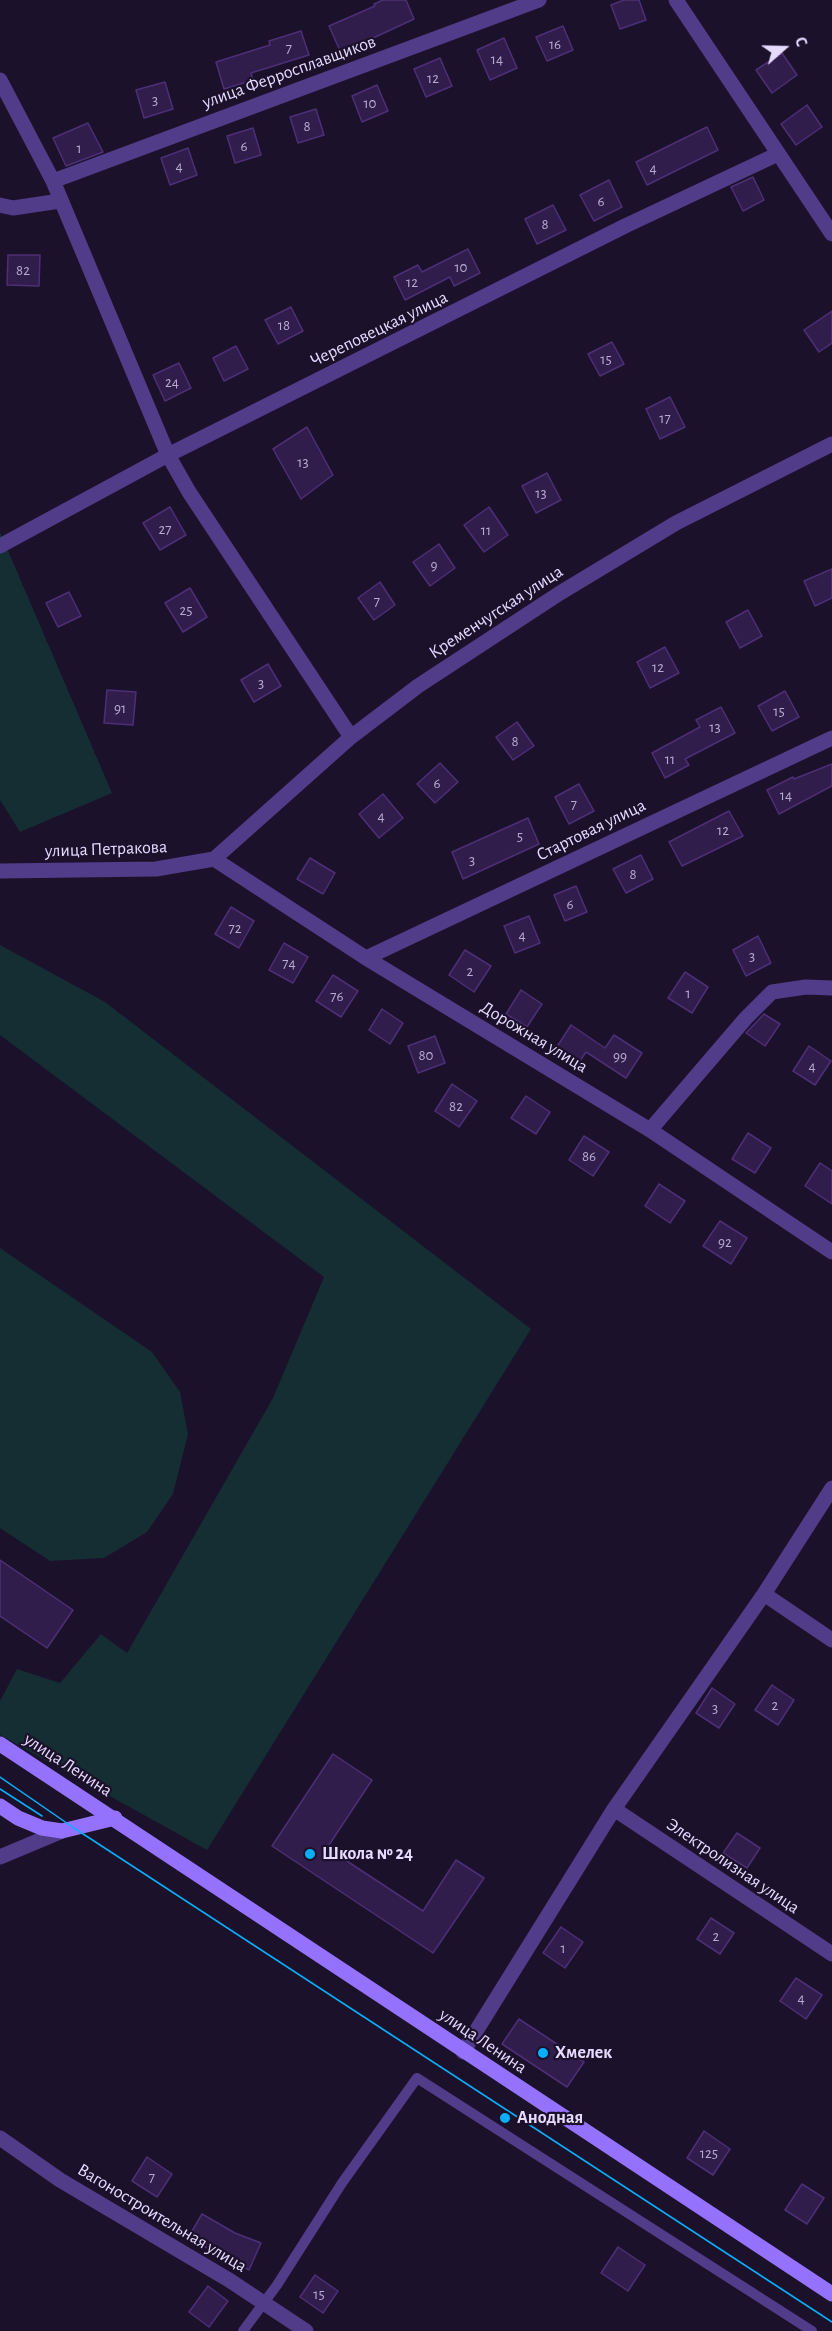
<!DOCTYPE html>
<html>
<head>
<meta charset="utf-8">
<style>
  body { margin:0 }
  #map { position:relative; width:832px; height:2331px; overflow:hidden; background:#1b112a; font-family:"Alegreya Sans",sans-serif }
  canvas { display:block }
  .north { position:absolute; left:754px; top:18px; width:60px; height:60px; -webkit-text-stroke:4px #1b112a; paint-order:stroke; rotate:70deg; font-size:16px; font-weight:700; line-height:24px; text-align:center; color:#e6daff }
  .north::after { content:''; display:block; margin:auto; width:21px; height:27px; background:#e6daff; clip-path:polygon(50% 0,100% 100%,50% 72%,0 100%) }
</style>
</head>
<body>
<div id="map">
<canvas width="832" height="2331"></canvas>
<div class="north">С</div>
</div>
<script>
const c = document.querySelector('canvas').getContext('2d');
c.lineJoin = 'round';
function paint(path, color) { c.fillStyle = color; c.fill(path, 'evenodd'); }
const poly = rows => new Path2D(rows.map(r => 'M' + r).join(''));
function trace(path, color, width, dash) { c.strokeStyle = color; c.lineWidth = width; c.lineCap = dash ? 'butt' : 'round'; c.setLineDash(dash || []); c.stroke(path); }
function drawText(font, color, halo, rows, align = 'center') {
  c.font = font + ' "Alegreya Sans",sans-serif'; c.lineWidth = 4.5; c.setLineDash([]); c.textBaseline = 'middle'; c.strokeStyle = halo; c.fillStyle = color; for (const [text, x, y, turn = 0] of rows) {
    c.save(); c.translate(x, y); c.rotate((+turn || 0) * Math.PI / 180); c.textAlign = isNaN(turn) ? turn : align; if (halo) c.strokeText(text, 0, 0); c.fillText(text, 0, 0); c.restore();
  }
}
const green = poly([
  [0,532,112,793,20,832,0,800],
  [0,945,105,1002,531,1329,207,1850,0,1735,0,1701,17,1669,60,1683,101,1634,127,1653,273,1398,324,1277,0,1035],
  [0,1248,152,1352,180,1392,188,1434,173,1494,147,1532,104,1558,50,1561,0,1528]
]);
const building = poly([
  [383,0,406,0,414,19,341,53,329,26,375,6,374,4,383,0],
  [624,0,639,0,646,20,620,29,611,5,624,0],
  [563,26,573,50,547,61,536,37,563,26],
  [301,31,309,55,251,73,253,80,224,89,216,62,270,45,269,41,301,31],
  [504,38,517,68,490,80,477,50,504,38],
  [782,53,797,75,772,93,756,70,782,53],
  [440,58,452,86,426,97,414,69,440,58],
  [165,82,173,109,144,118,136,90,165,82],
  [377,85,388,111,362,122,352,96,377,85],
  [807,105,822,127,796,145,781,124,807,105],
  [316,109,324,135,298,143,290,117,316,109],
  [88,123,103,152,66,166,53,138,88,123],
  [707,127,718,150,647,185,636,162,707,127],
  [253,128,261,155,235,163,227,136,253,128],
  [188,148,197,175,170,185,161,158,188,148],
  [753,177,764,200,743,211,731,187,753,177],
  [609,180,622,207,594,221,580,195,609,180],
  [553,205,566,230,537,244,525,219,553,205],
  [468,249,480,273,454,286,450,277,405,300,394,277,418,265,422,272,468,249],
  [8,255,40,255,39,286,7,285,8,255],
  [291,307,303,331,278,344,265,320,291,307],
  [832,311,832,343,819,352,804,330,832,311],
  [612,342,624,364,600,376,588,354,612,342],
  [236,346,248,369,224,381,213,358,236,346],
  [179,363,191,388,165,401,153,375,179,363],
  [670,397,685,427,660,439,646,409,670,397],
  [307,427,333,475,301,499,273,449,307,427],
  [547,473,561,500,536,513,522,486,547,473],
  [170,507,186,535,160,550,143,523,170,507],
  [489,507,508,535,484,552,464,525,489,507],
  [439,544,455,568,430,586,413,562,439,544],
  [832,569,832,598,815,606,804,581,832,569],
  [380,582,395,605,374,620,358,598,380,582],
  [190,588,207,617,183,632,165,603,190,588],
  [69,592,81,616,58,627,46,603,69,592],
  [748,610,762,636,740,648,726,622,748,610],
  [665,647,679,673,650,688,637,662,665,647],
  [268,664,281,686,254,702,241,680,268,664],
  [107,690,136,692,133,725,104,723,107,690],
  [785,691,799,717,772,731,758,706,785,691],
  [721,707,735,733,685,759,689,765,665,778,652,753,700,727,696,720,721,707],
  [517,722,534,746,513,760,496,737,517,722],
  [440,763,458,782,435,803,417,784,440,763],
  [832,764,832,786,779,814,767,790,793,777,794,779,832,764],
  [579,784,594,811,569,824,555,797,579,784],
  [383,794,403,818,379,838,359,814,383,794],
  [729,811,743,836,682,866,669,842,729,811],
  [528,818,539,844,463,879,452,852,528,818],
  [641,855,653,879,626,893,613,869,641,855],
  [310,858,335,873,323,894,297,879,310,858],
  [576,886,587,912,565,921,554,895,576,886],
  [231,907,254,921,239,948,215,934,231,907],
  [529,916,540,943,515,953,504,926,529,916],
  [758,936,771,963,746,976,733,950,758,936],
  [284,943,308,957,293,983,269,970,284,943],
  [465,950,491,966,474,992,449,975,465,950],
  [685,972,708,987,692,1013,668,998,685,972],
  [333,975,358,991,341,1017,316,1001,333,975],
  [521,990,542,1004,527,1027,506,1014,521,990],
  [382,1009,403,1023,390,1044,369,1030,382,1009],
  [764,1014,780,1024,765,1046,746,1033,764,1014],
  [571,1025,605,1048,614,1035,642,1053,626,1078,586,1052,575,1068,553,1053,571,1025],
  [435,1036,445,1063,418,1073,408,1046,435,1036],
  [809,1046,831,1061,815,1085,793,1071,809,1046],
  [452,1084,477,1101,459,1127,435,1111,452,1084],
  [526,1096,550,1112,536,1134,511,1118,526,1096],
  [748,1133,771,1148,755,1173,732,1159,748,1133],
  [584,1136,609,1152,593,1176,569,1160,584,1136],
  [820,1163,832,1171,832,1204,805,1186,820,1163],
  [659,1184,685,1201,670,1223,645,1206,659,1184],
  [720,1221,747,1238,731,1264,703,1246,720,1221],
  [0,1560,73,1610,47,1648,0,1616,0,1560],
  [772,1685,794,1700,778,1725,755,1710,772,1685],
  [712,1688,735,1704,719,1728,696,1713,712,1688],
  [333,1754,372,1780,327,1848,423,1911,456,1860,484,1878,433,1953,272,1846,333,1754],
  [737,1833,760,1848,747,1868,723,1853,737,1833],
  [711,1918,734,1933,720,1954,697,1939,711,1918],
  [561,1927,583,1942,565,1968,543,1953,561,1927],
  [796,1978,822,1995,806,2019,780,2001,796,1978],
  [519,2019,584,2062,567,2087,502,2044,519,2019],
  [704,2131,730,2149,713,2175,687,2158,704,2131],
  [147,2157,172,2174,157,2197,132,2181,147,2157],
  [802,2184,824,2198,807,2224,785,2210,802,2184],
  [202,2214,235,2233,261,2243,249,2270,188,2238,202,2214],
  [618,2247,645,2265,628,2291,601,2273,618,2247],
  [315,2275,338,2291,323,2313,300,2297,315,2275],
  [208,2286,228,2301,209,2327,189,2312,208,2286]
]);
const lane = poly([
  [243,2331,277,2285,342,2183,417,2078,812,2331]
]);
const street = poly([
  [676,0,832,234],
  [0,80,53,181,168,455,189,492,351,737],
  [53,181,539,0],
  [0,205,13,208,60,201],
  [0,546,168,455,625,226,778,154],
  [214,859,351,737,418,686,560,593,676,523,832,444],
  [214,859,366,958,650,1130,832,1252],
  [0,871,156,869,214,859],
  [366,958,832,738],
  [650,1130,746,1018,772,992,806,987,832,988],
  [764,1594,832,1640],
  [614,1809,832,1954],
  [0,1857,62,1831],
  [463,2052,614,1809,764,1594,832,1488],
  [0,2138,60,2180,229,2280,306,2331]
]);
const secondary = poly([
  [0,1744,832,2294],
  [0,1806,18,1818,42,1828,62,1831,115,1818]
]);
const tram = poly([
  [0,1777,74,1828,832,2322],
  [0,1789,42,1816]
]);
const markers = [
  [310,1854,6,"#08affd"],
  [543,2053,6,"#08affd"],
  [505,2118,6,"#08affd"]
];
const numberNames = [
  ["16",555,44],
  ["7",289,48],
  ["14",497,59],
  ["12",433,78],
  ["3",155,100],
  ["10",370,103],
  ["8",307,126],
  ["6",244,146],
  ["1",79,148],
  ["4",179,166],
  ["4",653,168],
  ["6",601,201],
  ["8",545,224],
  ["10",461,267],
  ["82",23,270],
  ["12",412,282],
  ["18",284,325],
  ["15",606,359],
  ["24",172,382],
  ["17",665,418],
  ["13",303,462],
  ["13",541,493],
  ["27",165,529],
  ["11",486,530],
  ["9",434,565],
  ["7",377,601],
  ["25",186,610],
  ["12",658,667],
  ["3",261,683],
  ["91",120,708],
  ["15",779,711],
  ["13",715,727],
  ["8",515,741],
  ["11",670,759],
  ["6",437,783],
  ["14",786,795],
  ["7",574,804],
  ["4",381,816],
  ["12",723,830],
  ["5",520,836],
  ["3",472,860],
  ["8",633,874],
  ["6",570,904],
  ["72",235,928],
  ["4",522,935],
  ["3",752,956],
  ["74",289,963],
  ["2",470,971],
  ["1",688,993],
  ["76",337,996],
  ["80",426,1055],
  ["99",620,1056],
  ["4",812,1066],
  ["82",456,1106],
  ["86",589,1156],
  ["92",725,1242],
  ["2",775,1705],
  ["3",715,1708],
  ["2",716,1936],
  ["1",563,1948],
  ["4",801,1998],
  ["125",709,2153],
  ["7",152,2177],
  ["15",319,2294]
];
const streetNames = [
  ["улица Ферросплавщиков",289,72,-20],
  ["Череповецкая улица",379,329,-26],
  ["Кременчугская улица",496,612,-33],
  ["Стартовая улица",591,830,-26],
  ["улица Петракова",106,849,-2],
  ["Дорожная улица",534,1037,31],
  ["улица Ленина",68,1765,33],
  ["Электролизная улица",733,1866,34],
  ["улица Ленина",483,2041,34],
  ["Вагоностроительная улица",162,2218,31]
];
const poiNames = [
  ["Школа № 24",322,1854],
  ["Хмелек",555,2053],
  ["Анодная",517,2118]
];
paint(green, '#142e34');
paint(building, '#301d4b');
trace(building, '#4d2f77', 1.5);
trace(lane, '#503c89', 10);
trace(street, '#503c89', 15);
trace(secondary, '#9472fe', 15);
trace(tram, '#08affd', 1.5);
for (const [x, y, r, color] of markers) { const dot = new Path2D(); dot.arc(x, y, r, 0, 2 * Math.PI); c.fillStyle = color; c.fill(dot); trace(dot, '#1b112a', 2); }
drawText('15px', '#b8abd2', null, numberNames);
drawText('18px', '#e6daff', '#1b112a', streetNames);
drawText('bold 18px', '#e6daff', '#1b112a', poiNames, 'left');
</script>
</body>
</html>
